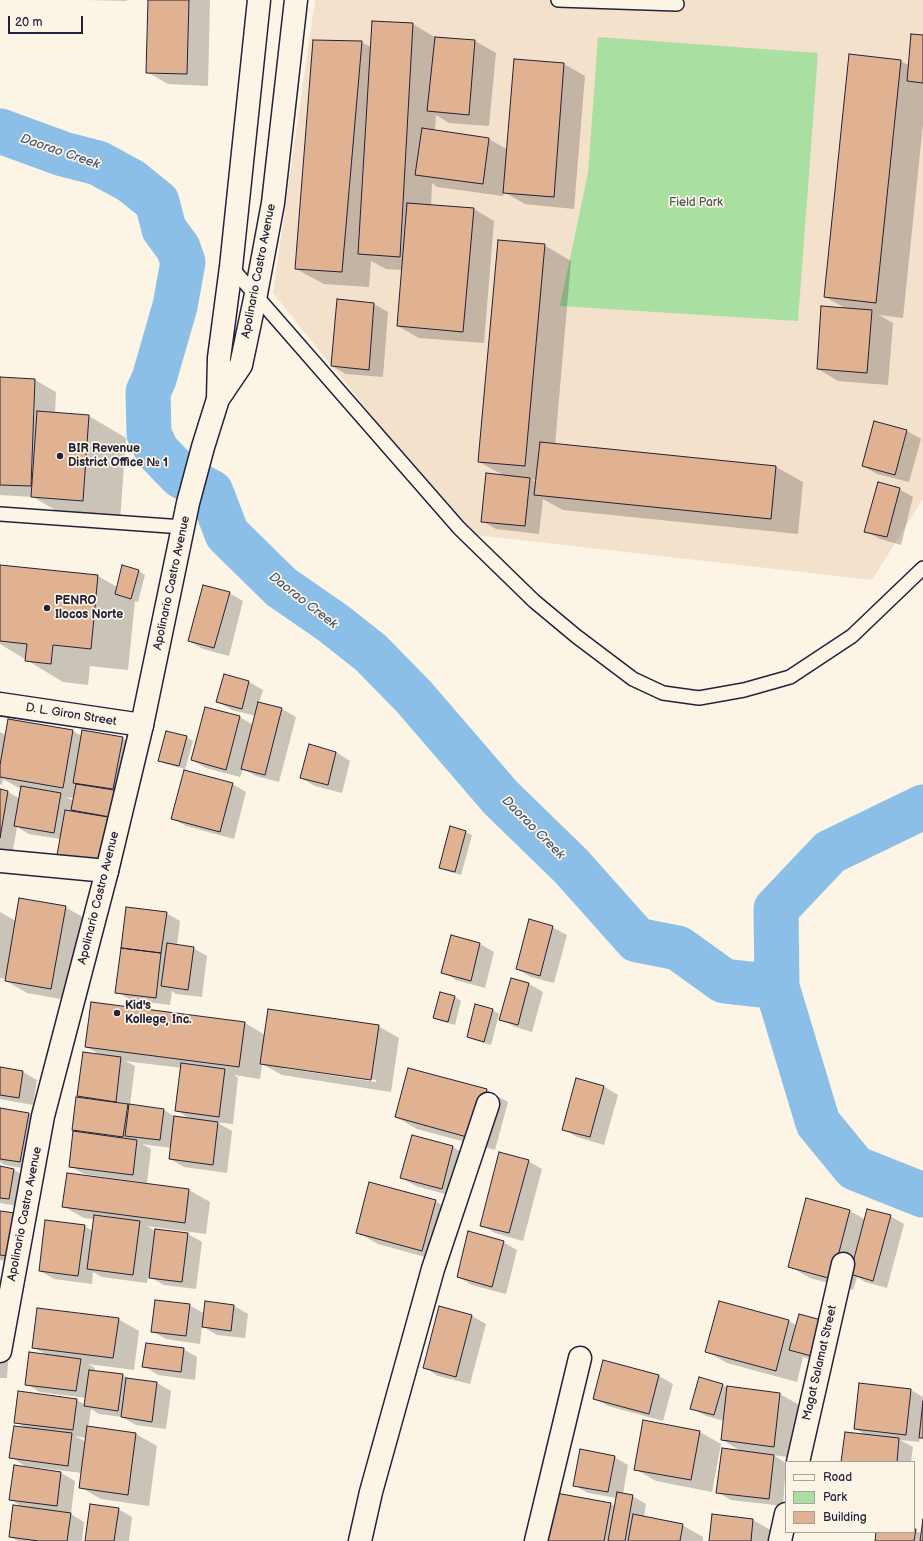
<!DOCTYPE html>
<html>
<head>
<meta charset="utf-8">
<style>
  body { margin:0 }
  #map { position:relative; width:923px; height:1541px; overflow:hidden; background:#fcf5e5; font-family:"Balsamiq Sans",sans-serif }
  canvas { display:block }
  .legend { position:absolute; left:785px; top:1461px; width:130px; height:72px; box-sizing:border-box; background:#fcf5e5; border:1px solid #a5a1a1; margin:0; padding:5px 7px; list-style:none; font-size:12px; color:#22223b }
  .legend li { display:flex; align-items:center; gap:8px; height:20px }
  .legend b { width:20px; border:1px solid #a5a1a1 }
  .scale { position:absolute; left:8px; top:16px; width:75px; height:18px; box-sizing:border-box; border:2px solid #22223b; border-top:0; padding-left:5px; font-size:12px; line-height:14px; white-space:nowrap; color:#22223b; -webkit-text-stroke:3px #fcf5e5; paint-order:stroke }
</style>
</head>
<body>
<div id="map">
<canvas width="923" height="1541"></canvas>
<ul class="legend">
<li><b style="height:5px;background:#fcf5e5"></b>Road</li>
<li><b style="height:11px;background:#aadfa2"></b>Park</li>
<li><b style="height:11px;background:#e1b292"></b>Building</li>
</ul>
<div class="scale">20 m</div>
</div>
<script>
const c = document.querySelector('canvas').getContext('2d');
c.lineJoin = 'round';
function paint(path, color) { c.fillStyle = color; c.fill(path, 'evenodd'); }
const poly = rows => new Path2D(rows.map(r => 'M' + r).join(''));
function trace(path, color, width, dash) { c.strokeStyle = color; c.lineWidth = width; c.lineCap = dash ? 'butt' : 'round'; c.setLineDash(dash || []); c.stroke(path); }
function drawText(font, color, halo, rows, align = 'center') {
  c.font = font + ' "Balsamiq Sans",sans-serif'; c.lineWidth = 3.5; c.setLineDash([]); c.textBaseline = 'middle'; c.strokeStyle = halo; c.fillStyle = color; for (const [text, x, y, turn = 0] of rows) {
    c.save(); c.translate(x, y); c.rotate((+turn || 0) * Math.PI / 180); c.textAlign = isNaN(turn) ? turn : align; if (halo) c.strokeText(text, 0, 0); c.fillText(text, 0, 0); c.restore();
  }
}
const built = poly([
  [315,0,923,0,923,499,872,580,467,534,273,293]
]);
const green = poly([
  [598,37,818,53,798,321,560,306,588,173]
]);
const shadow = poly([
  [87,0,127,0,127,1],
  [149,0,210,0,208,86,168,84,147,72],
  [413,24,436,38,475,41,496,53,489,126,449,123,436,115,435,131,489,139,508,150,515,60,564,64,585,76,574,209,525,204,504,192,503,196,437,187,432,183,431,206,474,209,494,221,484,343,419,338,398,326,403,270,386,269,371,261,369,287,324,284,296,269,361,42,371,47],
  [923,36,923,124,903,318,879,315,893,323,888,385,838,381,818,369,847,309,825,297,901,61,910,66],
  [544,245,571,261,555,445,776,467,803,482,798,534,563,510,543,499,539,534,496,529,482,521,505,476,479,462],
  [531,479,537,480,537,483],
  [337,301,374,304,388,312,383,377,346,374,332,366],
  [0,378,35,380,56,392,55,414,89,416,126,438,120,521,69,518,33,497,0,495],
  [907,431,921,439,909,482,877,474,863,466],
  [899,489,913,497,901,545,880,539,866,531],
  [0,566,98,576,117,587,139,571,145,575,138,602,135,601,128,670,90,666,88,685,63,682,0,644],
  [229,593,243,601,229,656,203,649,189,641],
  [249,682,263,690,259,703,282,709,296,717,279,782,256,776,243,769,240,777,206,768,192,760,205,708,240,717,253,725,256,716,232,710,218,702],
  [8,720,73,731,82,736,122,738,136,746,124,824,72,863,58,855,60,839,29,834,17,827,12,856,0,854,0,790,8,792,20,799,21,789,3,779,2,785,0,784,0,732,6,735],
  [66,797,74,798,74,801],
  [186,737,193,741,185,769,166,764,159,760],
  [310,745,336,752,350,761,342,793,315,786,301,778],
  [232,784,246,792,234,839,186,826,172,818],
  [465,832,472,835,461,875,447,871,440,868],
  [65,907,86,919,72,1001,27,993,6,981,6,979,0,978,0,912,16,921],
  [166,913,180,921,177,946,193,948,207,956,202,997,176,994,172,991,170,1005,131,1000,117,992],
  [552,927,567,935,554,983,531,977,517,969],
  [452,936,480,944,494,952,485,988,456,980,442,972],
  [511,979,529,984,543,992,532,1032,515,1027,501,1019],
  [455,997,461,1001,455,1025,441,1021,434,1018],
  [493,1010,499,1014,491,1045,475,1040,468,1036],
  [245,1023,265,1035,378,1026,399,1038,391,1092,282,1075,262,1064,260,1079,234,1075,238,1078,233,1124,216,1122,232,1131,227,1173,184,1167,170,1159,171,1148,142,1144,151,1149,147,1183,84,1174,70,1166,79,1133,73,1129,84,1099,78,1096,103,1056,86,1047],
  [125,1061,182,1068,176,1110,192,1120,177,1118,164,1110,130,1105,135,1066],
  [282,1066,376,1080,376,1082,282,1068],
  [0,1068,23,1072,37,1080,33,1105,0,1099],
  [408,1069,487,1090,508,1102,495,1150,417,1129,396,1117],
  [603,1086,618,1095,604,1145,577,1137,563,1129],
  [0,1109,29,1114,43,1122,34,1170,5,1165,0,1162],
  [413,1136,453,1147,467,1156,456,1197,416,1186,402,1178],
  [528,1161,542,1169,523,1241,495,1233,481,1225],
  [0,1167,14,1170,28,1178,23,1207,0,1203],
  [189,1190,210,1202,206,1234,147,1226,155,1231,188,1234,202,1242,196,1289,164,1285,148,1276,147,1283,102,1277,93,1272,92,1284,54,1279,40,1271,84,1226,93,1231,94,1219,84,1218,63,1206],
  [807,1199,850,1211,866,1220,890,1216,904,1224,887,1288,865,1282,857,1277,853,1290,810,1278,789,1266],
  [435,1201,456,1213,443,1262,378,1244,357,1232],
  [0,1212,22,1264,0,1260],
  [503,1242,517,1250,506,1294,472,1285,458,1277],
  [189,1305,205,1314,234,1306,248,1314,245,1338,217,1335,202,1326,200,1344,166,1339,152,1331],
  [472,1316,486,1324,470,1384,438,1376,424,1367],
  [118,1319,139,1331,134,1370,88,1364,95,1368,94,1372,123,1375,130,1379,157,1383,171,1391,166,1429,136,1425,122,1417,99,1414,91,1409,88,1428,136,1434,157,1446,149,1506,101,1499,80,1487,82,1473,25,1466,11,1457,26,1428,16,1422,19,1393,77,1400,85,1405,86,1398,40,1392,26,1384,47,1355,33,1347],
  [75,1436,86,1438,86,1442],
  [789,1321,796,1325,829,1364,803,1357,797,1382,727,1363,706,1351],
  [0,1328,10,1333,7,1378,0,1378],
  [183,1349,197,1357,195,1380,158,1375,144,1366],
  [604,1361,659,1376,673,1384,663,1421,608,1406,594,1398],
  [722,1385,727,1387,780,1394,801,1406,795,1458,773,1455,786,1463,783,1506,731,1500,717,1492,743,1452,722,1440,724,1421,706,1416,692,1408],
  [911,1390,923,1397,923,1439,920,1437,919,1442,900,1440,913,1447,911,1462,842,1462,867,1436,855,1428],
  [644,1421,700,1432,721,1444,712,1492,656,1481,635,1469],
  [614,1457,628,1465,623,1494,632,1496,646,1504,644,1517,682,1525,703,1537,703,1541,548,1541,610,1504,616,1507,617,1498,588,1493,574,1485],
  [15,1466,61,1473,75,1481,71,1514,84,1522,82,1541,18,1541,10,1537,24,1508,11,1500],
  [118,1509,132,1517,129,1541,86,1541],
  [713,1515,753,1520,774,1532,773,1541,710,1541],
  [923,1527,923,1541,876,1541,877,1532,914,1532,914,1530,922,1534]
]);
const river = poly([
  [0,131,63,154,98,163,131,181,157,202,164,229,178,248,183,262,175,306,154,379,148,392,149,434,157,451,181,476,211,492,227,534,281,587,333,623,371,653,414,697,501,798,571,866,637,940,678,948,724,981,777,987],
  [923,807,830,852,776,909,777,987,818,1123,855,1168,923,1195]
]);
const building = poly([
  [148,0,189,0,187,74,146,73,148,0],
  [372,21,413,23,400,257,358,254,372,21],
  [911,34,923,35,923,83,907,81,911,34],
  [435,37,475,40,469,115,427,111,435,37],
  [313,40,362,41,342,272,295,269,313,40],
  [849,54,901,60,876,303,824,297,849,54],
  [514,59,564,63,554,197,503,193,514,59],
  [422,128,489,138,483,184,415,175,422,128],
  [407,203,474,208,463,332,397,326,407,203],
  [498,240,545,244,525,466,478,462,498,240],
  [337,299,374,303,369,370,331,366,337,299],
  [821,306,872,310,867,373,817,369,821,306],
  [0,377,35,379,31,486,0,485,0,377],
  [37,411,89,415,83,501,31,497,37,411],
  [874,421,907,430,895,475,862,466,874,421],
  [540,442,776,466,771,519,534,495,540,442],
  [486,473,530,478,525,526,481,522,486,473],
  [878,482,900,488,887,537,864,532,878,482],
  [0,565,98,575,91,649,53,645,51,664,25,661,27,644,0,641,0,565],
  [122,565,139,570,131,599,115,594,122,565],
  [203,585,230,592,214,648,188,641,203,585],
  [224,674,249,681,242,709,216,702,224,674],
  [258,702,282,708,265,775,241,769,258,702],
  [205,707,240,716,226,770,191,760,205,707],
  [8,719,73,730,63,788,0,777,0,765,8,719],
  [82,730,123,737,113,789,73,783,82,730],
  [166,731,187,736,179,766,158,761,166,731],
  [309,744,336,752,328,785,300,778,309,744],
  [184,770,233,783,220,832,171,819,184,770],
  [76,784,114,790,110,817,71,810,76,784],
  [21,786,61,793,54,833,14,826,21,786],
  [0,789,8,791,0,838,0,789],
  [65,810,108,817,99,863,57,855,65,810],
  [450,826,466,831,455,872,439,868,450,826],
  [19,898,66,906,51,989,5,981,19,898],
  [126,907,167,912,161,953,121,948,126,907],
  [529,919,553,926,540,976,516,969,529,919],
  [451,935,480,943,471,981,441,973,451,935],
  [167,943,194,947,188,990,161,986,167,943],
  [121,948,161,953,156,998,115,993,121,948],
  [511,978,529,983,518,1025,499,1020,511,978],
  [440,992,455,996,448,1022,433,1018,440,992],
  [91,1002,245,1022,239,1067,85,1047,91,1002],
  [475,1004,493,1009,484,1042,467,1037,475,1004],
  [268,1009,379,1025,371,1080,260,1064,268,1009],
  [83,1052,121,1057,116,1102,77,1096,83,1052],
  [181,1063,225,1069,219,1117,175,1111,181,1063],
  [0,1067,23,1071,19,1098,0,1095,0,1067],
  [408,1068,487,1089,474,1139,395,1117,408,1068],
  [576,1078,604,1086,590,1137,562,1130,576,1078],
  [76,1097,128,1104,123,1137,72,1130,76,1097],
  [129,1104,164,1109,160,1140,125,1136,129,1104],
  [0,1108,29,1113,20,1162,0,1159,0,1108],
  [174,1116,218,1122,213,1165,169,1159,174,1116],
  [73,1131,137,1140,133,1175,69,1167,73,1131],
  [412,1135,453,1146,442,1189,400,1178,412,1135],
  [499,1152,529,1160,509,1233,480,1226,499,1152],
  [0,1166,14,1169,9,1199,0,1198,0,1166],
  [67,1173,189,1189,185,1223,62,1207,67,1173],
  [369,1182,436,1200,422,1251,356,1233,369,1182],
  [806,1198,850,1210,832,1279,788,1267,806,1198],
  [867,1209,891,1215,873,1281,850,1274,867,1209],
  [0,1211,15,1213,8,1256,0,1255,0,1211],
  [94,1215,140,1221,133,1275,87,1269,94,1215],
  [45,1220,85,1225,78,1276,39,1271,45,1220],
  [155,1229,188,1233,182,1282,149,1278,155,1229],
  [468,1231,504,1241,492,1287,457,1277,468,1231],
  [155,1300,190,1304,186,1336,151,1332,155,1300],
  [205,1301,234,1305,231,1331,202,1327,205,1301],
  [719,1301,789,1320,776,1371,705,1352,719,1301],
  [439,1306,472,1315,456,1377,423,1368,439,1306],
  [37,1308,119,1318,113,1358,32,1348,37,1308],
  [799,1314,825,1321,815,1357,789,1350,799,1314],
  [146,1343,184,1348,181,1372,142,1367,146,1343],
  [29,1352,81,1359,76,1391,25,1385,29,1352],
  [603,1360,659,1375,649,1414,593,1399,603,1360],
  [89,1370,123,1374,118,1411,84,1406,89,1370],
  [699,1377,723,1384,714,1415,690,1409,699,1377],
  [126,1378,157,1382,152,1422,121,1417,126,1378],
  [859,1383,911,1389,906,1435,854,1429,859,1383],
  [727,1386,780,1393,774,1447,721,1440,727,1386],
  [18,1391,77,1399,73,1430,14,1423,18,1391],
  [923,1401,923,1438,919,1438,923,1401],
  [643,1420,700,1431,691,1480,634,1470,643,1420],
  [14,1426,72,1433,68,1466,9,1458,14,1426],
  [87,1426,136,1433,128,1495,79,1488,87,1426],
  [845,1432,899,1438,897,1462,841,1462,845,1432],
  [722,1448,774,1455,769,1499,716,1493,722,1448],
  [580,1449,615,1456,608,1492,573,1486,580,1449],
  [14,1465,61,1472,57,1506,9,1500,14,1465],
  [617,1492,633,1495,625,1541,608,1541,617,1492],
  [556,1493,611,1503,604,1541,547,1541,556,1493],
  [90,1504,119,1508,114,1541,85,1541,90,1504],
  [13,1505,71,1513,67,1541,39,1541,9,1537,13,1505],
  [633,1514,683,1524,680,1541,628,1541,633,1514],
  [712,1514,753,1519,751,1541,709,1541,712,1514],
  [923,1519,923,1541,920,1541,923,1519],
  [914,1529,916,1529,914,1541,875,1541,876,1532,914,1532,914,1529]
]);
const service = poly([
  [558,0,677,4],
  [231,267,459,528,534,601,576,636,633,679,663,693,699,698,744,690,790,677,852,636,923,568],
  [0,514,183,527]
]);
const minor = poly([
  [0,704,142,725],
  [0,861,107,871],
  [798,1462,843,1264],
  [360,1541,371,1492,433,1269,488,1104],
  [536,1541,580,1358],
  [780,1541,786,1514]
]);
const secondary = poly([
  [218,399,241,365,256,294,273,203,296,0],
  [0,1351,43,1116,107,871,142,725,188,503,203,447,218,399,219,358,231,267,259,0]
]);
const markers = [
  [60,456,4,"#22223b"],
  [47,608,4,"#22223b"],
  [117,1013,4,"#22223b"]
];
const parkNames = [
  ["Field Park",696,203]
];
const streetNames = [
  ["Apolinario Castro Avenue",259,271,-79],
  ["Apolinario Castro Avenue",172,583,-78],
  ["D. L. Giron Street",71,715,9],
  ["Apolinario Castro Avenue",99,898,-76],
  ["Apolinario Castro Avenue",25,1214,-79],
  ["Magat Salamat Street",820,1363,-77]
];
const poiNames = [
  ["BIR Revenue",68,449],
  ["District Office № 1",68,463],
  ["PENRO",55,601],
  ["Ilocos Norte",55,615],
  ["Kid's",125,1006],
  ["Kollege, Inc.",125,1020]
];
const waterNames = [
  ["Daorao Creek",60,152,19],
  ["Daorao Creek",303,601,38],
  ["Daorao Creek",533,828,45]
];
paint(built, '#f4e1cc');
paint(green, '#aadfa2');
paint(shadow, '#0003');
trace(river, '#8bbfe8', 45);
paint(building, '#e1b292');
trace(building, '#22223b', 1);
trace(service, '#22223b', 16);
trace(minor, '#22223b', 25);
trace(secondary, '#22223b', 25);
trace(service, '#fcf5e5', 13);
trace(minor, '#fcf5e5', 22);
trace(secondary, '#fcf5e5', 22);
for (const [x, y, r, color] of markers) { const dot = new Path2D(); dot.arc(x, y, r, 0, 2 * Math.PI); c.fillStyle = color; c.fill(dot); trace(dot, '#fcf5e5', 1.5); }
drawText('12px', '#4b5b5a', '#fcf5e5', parkNames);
drawText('12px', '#22223b', '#fcf5e5', streetNames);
drawText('bold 12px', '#22223b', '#fcf5e5', poiNames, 'left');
drawText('italic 13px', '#475978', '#fcf5e5', waterNames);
</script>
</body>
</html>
